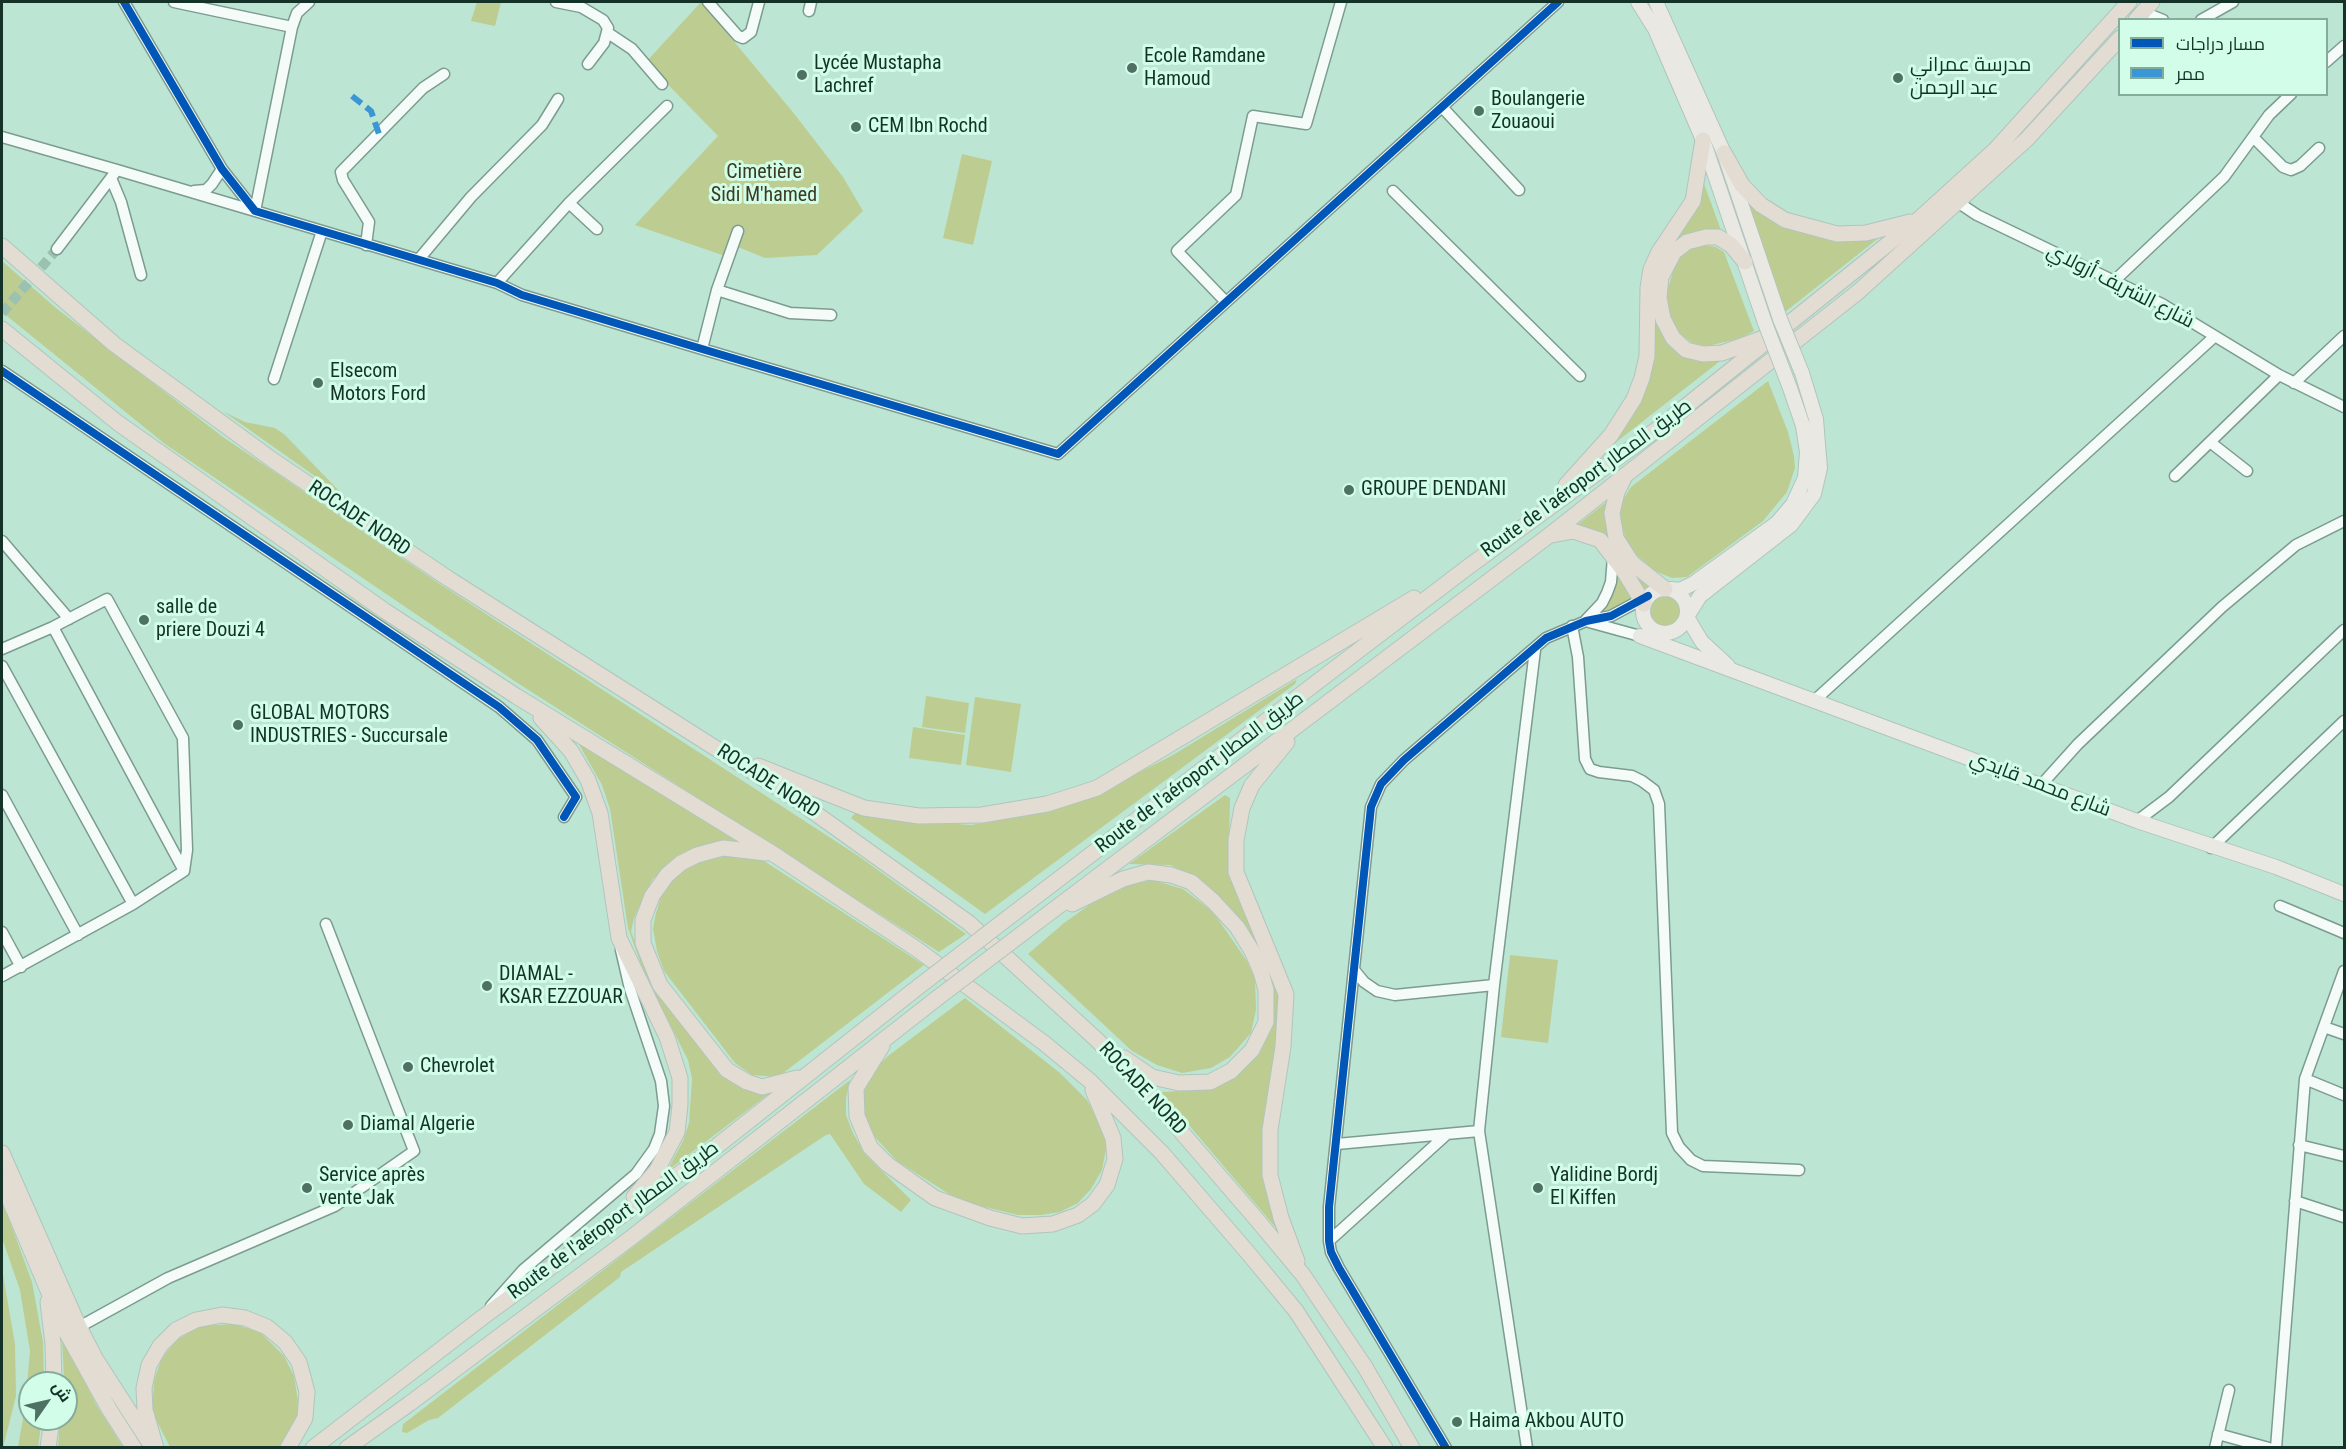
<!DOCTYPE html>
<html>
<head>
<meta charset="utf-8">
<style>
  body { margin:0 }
  #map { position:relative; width:2346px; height:1449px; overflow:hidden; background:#bde5d4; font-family:"Roboto Condensed",Cairo,sans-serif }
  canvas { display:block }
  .frame { position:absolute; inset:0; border:3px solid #143227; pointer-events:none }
  .legend { position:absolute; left:2118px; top:18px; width:210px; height:78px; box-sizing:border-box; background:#d1fde9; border:2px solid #85ac9b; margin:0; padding:8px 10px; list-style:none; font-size:18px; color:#143227 }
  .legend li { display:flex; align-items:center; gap:12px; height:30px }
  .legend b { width:30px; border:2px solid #85ac9b }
  .north { position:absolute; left:18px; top:1371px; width:60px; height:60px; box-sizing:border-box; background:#d1fde9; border:2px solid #85ac9b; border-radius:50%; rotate:56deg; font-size:16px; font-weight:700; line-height:24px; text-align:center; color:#143227 }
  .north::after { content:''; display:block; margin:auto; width:21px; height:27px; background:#4f7164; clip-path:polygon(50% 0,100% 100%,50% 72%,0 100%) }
</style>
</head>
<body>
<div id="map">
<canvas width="2346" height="1449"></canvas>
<div class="frame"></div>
<ul class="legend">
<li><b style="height:8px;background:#0057b8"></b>مسار دراجات</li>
<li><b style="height:8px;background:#3997d6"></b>ممر</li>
</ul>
<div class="north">ش</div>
</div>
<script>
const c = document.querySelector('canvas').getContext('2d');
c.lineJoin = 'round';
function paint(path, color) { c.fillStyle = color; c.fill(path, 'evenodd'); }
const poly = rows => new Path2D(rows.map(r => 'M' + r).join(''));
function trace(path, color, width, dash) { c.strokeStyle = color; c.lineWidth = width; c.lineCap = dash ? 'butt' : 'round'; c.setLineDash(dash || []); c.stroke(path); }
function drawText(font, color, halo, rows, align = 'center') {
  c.font = font + ' "Roboto Condensed",Cairo,sans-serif'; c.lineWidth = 6; c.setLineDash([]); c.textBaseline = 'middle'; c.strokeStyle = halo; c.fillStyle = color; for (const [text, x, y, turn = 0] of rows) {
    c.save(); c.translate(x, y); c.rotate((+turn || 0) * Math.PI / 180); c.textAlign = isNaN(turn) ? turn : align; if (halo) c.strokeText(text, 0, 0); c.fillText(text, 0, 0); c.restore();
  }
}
const green = poly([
  [477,2,501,2,495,26,471,21],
  [701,2,792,111,843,177,863,211,817,255,765,258,728,243,725,256,635,225,718,136,646,62],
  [962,154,992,161,973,245,943,238],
  [1703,181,1722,233,1664,258,1665,336,1724,358,1606,450,1652,334,1660,261,1694,212],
  [1738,189,1750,203,1857,240,1880,237,1785,312],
  [1703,245,1716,247,1724,252,1754,331,1738,339,1707,346,1692,343,1677,331,1667,306,1666,295,1676,262,1686,251],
  [2,261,56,308,223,437,443,586,860,857,966,934,939,952,516,682,165,444,2,312],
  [1768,381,1788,432,1794,456,1795,468,1787,492,1763,521,1687,577,1672,578,1655,571,1633,552,1626,541,1620,517,1621,503,1631,487],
  [224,412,245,422,275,428,284,434,346,498],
  [1609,500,1607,507,1652,586,1647,590,1643,591,1620,558,1573,528],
  [1616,572,1633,598,1613,609,1600,612],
  '1648 611a17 17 0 1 1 34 0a17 17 0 1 1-34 0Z',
  [1297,679,1295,684,985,914,851,818,857,811,904,820,971,825,1051,811,1089,798,1173,755],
  [926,696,969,703,965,733,922,727],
  [975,697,1021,704,1011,772,966,765],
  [913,727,965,735,961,765,909,758],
  [577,741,742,843,718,841,687,851,666,865,652,880,634,918,631,932,652,982,700,1048,774,1090,667,1171,683,1141,689,1123,692,1079,688,1060,645,975,628,928,610,809,602,785],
  [1225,795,1230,798,1229,848,1277,984,1280,1011,1262,1134,1264,1169,1278,1226,1276,1228,1161,1092,1203,1090,1225,1082,1270,1026,1258,948,1241,920,1197,877,1170,865,1129,864],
  [730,853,761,859,924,965,778,1077,752,1075,735,1063,664,971,657,951,653,929,655,917,661,896,672,880,696,861],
  [1153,880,1183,889,1213,912,1247,961,1255,979,1256,1010,1251,1033,1230,1057,1211,1068,1182,1073,1157,1065,1132,1051,1028,954,1064,923,1099,898,1122,886],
  [1510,955,1558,960,1548,1043,1501,1037],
  [965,998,1060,1073,1087,1100,1099,1121,1107,1144,1102,1170,1091,1189,1078,1203,1060,1212,1041,1215,1018,1215,960,1201,897,1161,872,1134,863,1111,863,1087,875,1069,888,1056],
  [850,1080,846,1098,846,1115,853,1133,865,1154,911,1200,901,1212,864,1184,830,1134,826,1135,621,1272,620,1277,438,1418,429,1420,407,1433,402,1432,403,1424,411,1418],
  [2,1200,32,1282,43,1342,44,1383,30,1383,30,1419,42,1419,38,1447,18,1447,25,1407,30,1351,20,1290,2,1238],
  [2,1269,15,1344,16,1396,3,1448],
  [233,1324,260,1332,284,1356,294,1376,298,1401,297,1417,279,1447,170,1447,152,1412,154,1381,161,1360,175,1341,199,1326],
  [62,1339,97,1406,123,1447,58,1448,60,1419,66,1419]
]);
const minorTunnel = poly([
  [2,313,57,249]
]);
const minor = poly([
  [124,2,222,169,255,211,497,283,522,295,702,349,1058,454,1558,2],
  [174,2,292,27],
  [556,2,581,7,603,20,608,28,604,43,588,64],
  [708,2,738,36,743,38,751,32,759,2],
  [809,11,811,2],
  [2143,12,2163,20],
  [2201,20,2233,2],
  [608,33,632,49,662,84],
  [2326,62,2344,46],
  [1442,107,1519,190],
  [2,137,117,170],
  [2253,137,2283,167,2291,170,2300,166,2319,148],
  [111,178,121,202,141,275],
  [194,191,206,190,212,184,222,169],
  [1393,191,1580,376],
  [569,203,597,229],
  [1959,203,1977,215,2162,304,2279,375,2344,407],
  [366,245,369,222,343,180,341,172,423,88,444,74],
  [57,249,117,170,255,211,292,27,297,13,309,2],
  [419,259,471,197,542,125,558,99],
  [2113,282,2224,177,2269,115,2291,94],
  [497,283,569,203,667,106],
  [717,290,790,313,831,315],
  [1225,301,1177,251,1236,195,1253,116,1306,124,1341,2],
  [702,349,717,290,738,231],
  [2,371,499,707,537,740,576,797,564,817],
  [274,379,322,231],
  [2294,383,2344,336],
  [2210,442,2247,471],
  [2175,476,2279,375],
  [2,541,69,619],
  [1586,620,1602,603,1607,593,1611,582,1613,557],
  [1589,622,1640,636,1669,633],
  [1572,626,1578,657,1585,759,1590,769,1599,772,1632,776,1642,781,1654,790,1659,804,1672,1133,1679,1147,1691,1160,1703,1166,1799,1170],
  [53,627,184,871],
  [2,649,53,627,107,599,183,738,187,850,184,871,133,904,2,976],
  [2,666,133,904],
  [1815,700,2214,337],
  [2042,784,2078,744,2222,607,2296,545,2344,521],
  [2,795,78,935],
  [2137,821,2169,797,2344,630],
  [2211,848,2344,721],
  [2280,906,2344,933],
  [2,932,21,967],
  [1355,971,1364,982,1377,991,1395,995,1494,985],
  [2324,1027,2344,1034],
  [2305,1079,2344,1095],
  [1337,1144,1479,1131],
  [2299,1145,2344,1156],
  [2295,1201,2344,1217],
  [1329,1241,1446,1135],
  [491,1306,523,1270,636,1174,654,1149,660,1134,664,1106,661,1081,630,989,621,950],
  [79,1327,168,1278,335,1206,414,1151,326,924],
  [2218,1434,2269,1448],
  [1446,1448,1339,1268,1331,1252,1329,1241,1329,1207,1371,807,1381,784,1404,760,1546,638,1586,621,1611,616,1648,596],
  [1527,1448,1479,1131,1494,985,1535,650],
  [2215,1448,2229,1390],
  [2276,1448,2305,1079,2344,971]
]);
const major = poly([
  [1638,2,1655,29,1703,140,1765,323],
  [1656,2,1724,153,1780,319],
  '1643 611a22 22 0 1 1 44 0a22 22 0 1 1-44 0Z',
  [1671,589,1680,590,1694,583,1777,523,1793,504,1805,478,1807,452,1803,426,1790,388],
  [1688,615,1700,596,1791,525,1814,494,1820,468,1818,444,1816,419,1802,373],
  [1687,617,1702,642,1728,666],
  [1640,636,2137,821,2276,867,2344,894]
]);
const highway = poly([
  [2136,20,2152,2],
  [1724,153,1742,185,1761,205,1785,220,1837,234,1866,233,1910,222],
  [2,246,114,344,274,461,449,579,794,798,969,923,1097,1040,1141,1085,1258,1221,1303,1275,1365,1367,1412,1448],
  [1745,262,1731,245,1718,237,1706,237,1687,242,1674,252,1661,277,1659,298,1663,319,1673,338,1686,350,1703,354,1722,353,1766,337],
  [2,329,118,423,385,611,516,696,775,855,918,950,1044,1043,1090,1081,1162,1153,1249,1254,1296,1311,1385,1448],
  [1624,478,1617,492,1612,513,1616,538,1632,563,1665,589],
  [1566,485,1611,435,1634,399,1642,378,1647,356,1648,288,1651,269,1659,252,1693,201,1703,140],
  [1552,535,1573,531,1600,540,1624,571,1644,604],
  [541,718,571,751,588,780,600,813,619,938,667,1037,680,1078,680,1105,677,1132,657,1170,634,1197],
  [1287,742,1252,785,1242,808,1236,840,1236,872,1286,994,1283,1047,1270,1130,1270,1175,1281,1218,1297,1261],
  [758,766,864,808,919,816,982,815,1047,804,1097,788,1414,598],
  [766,853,723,848,697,855,681,863,667,875,652,896,643,920,643,943,660,985,727,1070,747,1082,762,1087,797,1078],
  [1072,904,1123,879,1148,872,1171,875,1191,882,1213,901,1237,927,1252,951,1261,972,1266,990,1266,1022,1252,1050,1231,1071,1210,1082,1179,1083,1152,1077,1124,1058],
  [1009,917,1468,567,1660,427,1919,219,1996,149,2129,2],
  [1040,920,1547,537,1858,292,2027,139,2120,38],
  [882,1046,856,1088,857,1116,870,1147,887,1164,935,1198,990,1218,1022,1226,1053,1224,1078,1215,1093,1204,1107,1185,1115,1159,1113,1138,1093,1090],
  [2,1153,79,1327,95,1358,149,1442],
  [2,1182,64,1328,109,1409,134,1448],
  [48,1302,53,1344,54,1383],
  [48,1448,52,1419],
  [156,1448,145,1410,144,1388,149,1365,160,1346,176,1330,196,1320,222,1315,245,1318,267,1327,285,1342,299,1362,307,1392,305,1418,288,1448],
  [313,1448,483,1317,717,1146,913,991],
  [347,1448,409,1404,632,1237,936,999]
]);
const majorBridge = poly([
  [1780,319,1802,373],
  [1765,323,1790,388]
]);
const highwayBridge = poly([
  [913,991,1009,917],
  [936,999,1040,920]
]);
const quiet = poly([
  [352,96,371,111,379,134]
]);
const cycleway = poly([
  [124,2,222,169,255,211,497,283,522,295,702,349,1058,454,1558,2],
  [2,371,499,707,537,740,576,797,564,817],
  [1446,1448,1339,1268,1331,1252,1329,1241,1329,1207,1371,807,1381,784,1404,760,1546,638,1586,621,1611,616,1648,596]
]);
const markers = [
  [1132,68,6,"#4f7164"],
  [802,75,6,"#4f7164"],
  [1898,78,6,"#4f7164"],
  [1479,111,6,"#4f7164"],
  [856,127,6,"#4f7164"],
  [318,383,6,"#4f7164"],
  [1349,490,6,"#4f7164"],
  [144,620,6,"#4f7164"],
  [238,725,6,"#4f7164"],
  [487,986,6,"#4f7164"],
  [408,1067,6,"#4f7164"],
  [348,1125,6,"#4f7164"],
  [307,1188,6,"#4f7164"],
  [1538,1188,6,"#4f7164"],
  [1457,1422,6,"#4f7164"]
];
const poiNames = [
  ["Ecole Ramdane",1144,57],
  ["Hamoud",1144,80],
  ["Lycée Mustapha",814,64],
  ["Lachref",814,87],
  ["مدرسة عمراني",1910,66],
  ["عبد الرحمن",1910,89],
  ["Boulangerie",1491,100],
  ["Zouaoui",1491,123],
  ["CEM Ibn Rochd",868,127],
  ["Elsecom",330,372],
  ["Motors Ford",330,395],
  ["GROUPE DENDANI",1361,490],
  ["salle de",156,608],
  ["priere Douzi 4",156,631],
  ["GLOBAL MOTORS",250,714],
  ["INDUSTRIES - Succursale",250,737],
  ["DIAMAL -",499,975],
  ["KSAR EZZOUAR",499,998],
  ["Chevrolet",420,1067],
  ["Diamal Algerie",360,1125],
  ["Service après",319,1176],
  ["vente Jak",319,1199],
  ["Yalidine Bordj",1550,1176],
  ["El Kiffen",1550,1199],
  ["Haima Akbou AUTO",1469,1422]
];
const parkNames = [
  ["Cimetière",764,173],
  ["Sidi M'hamed",764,196]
];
const streetNames = [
  ["شارع الشريف أزولاي",2120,287,27],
  ["Route de l'aéroport طريق المطار",1587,479,-36],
  ["ROCADE NORD",359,519,34],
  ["Route de l'aéroport طريق المطار",1200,773,-37],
  ["ROCADE NORD",768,782,33],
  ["شارع محمد قايدي",2040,785,21],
  ["ROCADE NORD",1142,1089,47],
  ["Route de l'aéroport طريق المطار",614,1221,-36]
];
paint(green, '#bdcd91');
trace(minorTunnel, '#9bc1b1', 10, [10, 5]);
trace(minor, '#7c9c90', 13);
trace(major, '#b0c5bd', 16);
trace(highway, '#b0c5bd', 17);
trace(minor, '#f5fbf9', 10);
trace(major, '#e9e8e2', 14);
trace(highway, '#e2dcd3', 15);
trace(majorBridge, '#b0c5bd', 16, []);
trace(highwayBridge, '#b0c5bd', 17, []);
trace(majorBridge, '#e9e8e2', 14);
trace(highwayBridge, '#e2dcd3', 15);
trace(quiet, '#3997d6', 6, [12, 6]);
trace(cycleway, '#0057b8', 8);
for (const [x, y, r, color] of markers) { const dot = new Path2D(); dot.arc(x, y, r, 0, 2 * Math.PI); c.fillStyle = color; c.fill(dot); trace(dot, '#d1fde9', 2); }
drawText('20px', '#143227', '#d1fde9', poiNames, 'left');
drawText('20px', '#3c3b22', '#d1fde9', parkNames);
drawText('20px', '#143227', '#d1fde9', streetNames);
</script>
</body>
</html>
